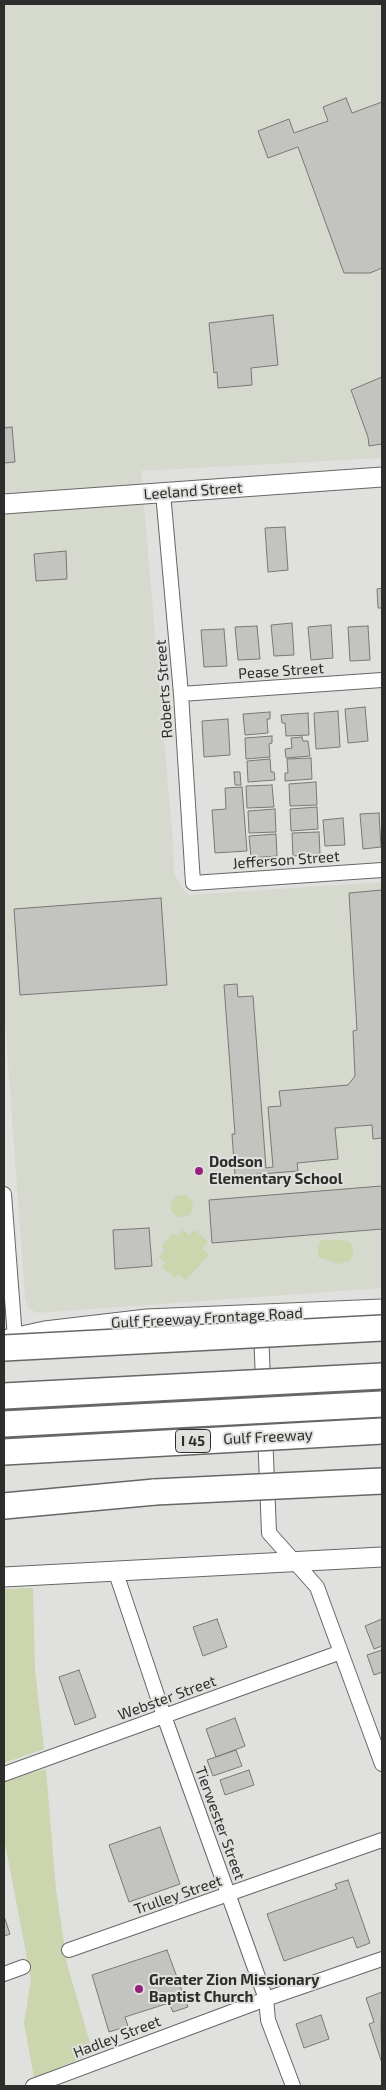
<!DOCTYPE html>
<html>
<head>
<meta charset="utf-8">
<style>
  body { margin:0 }
  #map { position:relative; width:386px; height:2090px; overflow:hidden; background:#e0e1de; font-family:"Exo 2",sans-serif }
  canvas { display:block }
  .frame { position:absolute; inset:0; border:5px solid #2d2d2c; pointer-events:none }
</style>
</head>
<body>
<div id="map">
<canvas width="386" height="2090"></canvas>
<div class="frame"></div>
</div>
<script>
const c = document.querySelector('canvas').getContext('2d');
c.lineJoin = 'round';
function paint(path, color) { c.fillStyle = color; c.fill(path, 'evenodd'); }
const poly = rows => new Path2D(rows.map(r => 'M' + r).join(''));
function trace(path, color, width, dash) { c.strokeStyle = color; c.lineWidth = width; c.lineCap = dash ? 'butt' : 'round'; c.setLineDash(dash || []); c.stroke(path); }
function drawText(font, color, halo, rows, align = 'center') {
  c.font = font + ' "Exo 2",sans-serif'; c.lineWidth = 4; c.setLineDash([]); c.textBaseline = 'middle'; c.strokeStyle = halo; c.fillStyle = color; for (const [text, x, y, turn = 0] of rows) {
    c.save(); c.translate(x, y); c.rotate((+turn || 0) * Math.PI / 180); c.textAlign = isNaN(turn) ? turn : align; if (halo) c.strokeText(text, 0, 0); c.fillText(text, 0, 0); c.restore();
  }
}
const built = poly([
  [4,4,382,4,382,458,141,471,173,843,174,873,182,888,189,895,382,882,382,1288,37,1313,28,1308,25,1299,4,1007]
]);
const green = poly([
  '171 1206a11 11 0 1 1 22 0a11 11 0 1 1-22 0Z',
  [183,1230,189,1235,195,1230,208,1242,202,1248,209,1255,186,1280,178,1274,175,1278,162,1267,166,1263,159,1257,165,1250,161,1246,173,1233,177,1236],
  [324,1240,344,1240,350,1242,353,1249,353,1255,349,1261,339,1264,318,1257,318,1247,320,1241],
  [33,1588,35,1670,44,1749,4,1763,4,1589],
  [46,1769,56,1890,67,1964,93,2053,34,2078,24,2023,31,1979,4,1838,4,1781]
]);
const building = poly([
  [346,98,352,113,382,102,382,268,370,273,344,273,298,147,268,158,258,131,289,119,294,133,328,121,323,107,346,98],
  [273,315,278,365,251,368,252,385,218,388,217,372,214,373,209,323,273,315],
  [382,377,382,446,381,444,369,446,368,437,351,390,382,377],
  [12,427,15,462,4,463,4,428,12,427],
  [285,527,288,570,268,572,265,528,285,527],
  [66,551,67,579,36,581,34,554,66,551],
  [382,588,382,608,378,608,377,589,382,588],
  [292,623,294,655,274,656,271,625,292,623],
  [331,625,333,658,311,660,308,627,331,625],
  [257,626,260,659,238,660,235,627,257,626],
  [368,626,370,660,350,661,348,627,368,626],
  [224,629,227,666,204,667,201,630,224,629],
  [365,707,368,741,348,743,345,709,365,707],
  [338,711,340,747,316,749,314,713,338,711],
  [270,712,270,719,267,719,268,733,245,735,243,714,270,712],
  [308,713,309,735,286,736,285,723,282,723,281,715,308,713],
  [228,719,230,755,204,757,202,721,228,719],
  [272,736,272,743,269,744,270,757,246,759,245,738,272,736],
  [302,737,303,741,308,741,310,756,286,758,285,749,292,748,291,738,302,737],
  [311,758,312,779,285,781,285,773,288,773,287,759,311,758],
  [270,759,271,772,274,772,275,780,248,782,247,761,270,759],
  [234,772,240,772,241,785,235,785,234,772],
  [316,782,317,805,290,806,289,784,316,782],
  [272,785,274,807,247,808,246,786,272,785],
  [242,787,247,851,215,853,212,810,226,809,225,788,242,787],
  [317,807,318,829,291,831,290,809,317,807],
  [275,809,276,832,249,833,248,811,275,809],
  [379,813,381,847,363,849,360,814,379,813],
  [343,818,345,845,325,846,323,820,343,818],
  [319,832,320,854,293,856,292,833,319,832],
  [276,834,277,856,251,858,249,836,276,834],
  [382,890,382,1138,373,1139,372,1125,335,1128,338,1159,297,1163,298,1171,235,1176,232,1134,235,1134,224,985,237,984,238,997,253,996,266,1168,273,1167,268,1107,281,1106,279,1091,348,1085,355,1076,353,1031,357,1030,349,893,382,890],
  [161,898,167,985,20,995,14,909,161,898],
  [382,1186,382,1229,212,1243,209,1200,382,1186],
  [149,1228,152,1266,115,1269,113,1230,149,1228],
  [217,1619,227,1647,203,1656,193,1627,217,1619],
  [382,1619,382,1646,374,1649,365,1626,382,1619],
  [382,1650,382,1672,374,1675,367,1655,382,1650],
  [79,1670,96,1717,75,1725,59,1677,79,1670],
  [235,1718,245,1746,216,1757,206,1729,235,1718],
  [236,1750,242,1766,213,1776,207,1760,236,1750],
  [249,1770,254,1785,225,1795,220,1780,249,1770],
  [160,1827,180,1884,129,1902,109,1845,160,1827],
  [348,1880,370,1943,357,1948,353,1937,284,1961,267,1914,337,1889,335,1884,348,1880],
  [4,1916,10,1934,4,1936,4,1916],
  [167,1950,188,2007,173,2012,169,2003,125,2017,128,2026,109,2032,92,1975,167,1950],
  [382,1992,381,2027,382,2063,369,2024,374,2022,366,1998,382,1992],
  [321,2015,329,2039,304,2048,296,2024,321,2015]
]);
const street = poly([
  [163,493,181,694,193,883,382,870],
  [181,694,382,680],
  [4,1194,15,1338],
  [261,1330,269,1533,317,1587,382,1764],
  [115,1570,164,1716,266,1999,268,2020,293,2086],
  [4,1774,341,1652],
  [69,1950,382,1840],
  [4,1974,23,1967],
  [33,2086,266,1999,382,1959]
]);
const secondary = poly([
  [4,504,382,477],
  [8,1339,45,1331,147,1319,382,1309],
  [4,1577,382,1557]
]);
const highway = poly([
  [4,1506,155,1492]
]);
const highwayBridge = poly([
  [4,1348,382,1328],
  [4,1396,382,1376],
  [4,1424,382,1404],
  [4,1452,382,1431],
  [155,1492,382,1481]
]);
const markers = [
  [199,1171,5,"#97217d"],
  [139,1989,5,"#97217d"]
];
const shields = [
  [193,1441,35]
];
const shieldNames = [
  ["I 45",193,1441]
];
const streetNames = [
  ["Leeland Street",193,491,-4],
  ["Pease Street",281,671,-4],
  ["Roberts Street",164,689,-94],
  ["Jefferson Street",286,860,-4],
  ["Gulf Freeway Frontage Road",207,1318,-3],
  ["Gulf Freeway",268,1437,-3],
  ["Webster Street",167,1698,-20],
  ["Tierwester Street",220,1823,70],
  ["Trulley Street",178,1895,-19],
  ["Hadley Street",117,2037,-21]
];
const poiNames = [
  ["Dodson",209,1162],
  ["Elementary School",209,1179],
  ["Greater Zion Missionary",149,1980],
  ["Baptist Church",149,1997]
];
paint(built, '#d6d9ce');
paint(green, '#cbd5ae');
paint(building, '#c3c4c0');
trace(building, '#787976', 1);
trace(street, '#676865', 16);
trace(secondary, '#676865', 21);
trace(highway, '#676865', 28);
trace(street, '#fff', 14);
trace(secondary, '#fff', 19);
trace(highway, '#fff', 25);
trace(highwayBridge, '#676865', 28, []);
trace(highwayBridge, '#fff', 25);
for (const [x, y, r, color] of markers) { const dot = new Path2D(); dot.arc(x, y, r, 0, 2 * Math.PI); c.fillStyle = color; c.fill(dot); trace(dot, '#e0e1de', 2); }
for (const [x, y, w] of shields) { const box = new Path2D(); box.roundRect(x - w / 2, y - 11.5, w, 23, 4); c.fillStyle = '#e0e1de'; c.fill(box); trace(box, '#2d2d2c', 1); }
drawText('bold 14px', '#2d2d2c', null, shieldNames);
drawText('15px', '#2d2d2c', '#e0e1de', streetNames);
drawText('bold 15px', '#2d2d2c', '#e0e1de', poiNames, 'left');
</script>
</body>
</html>
